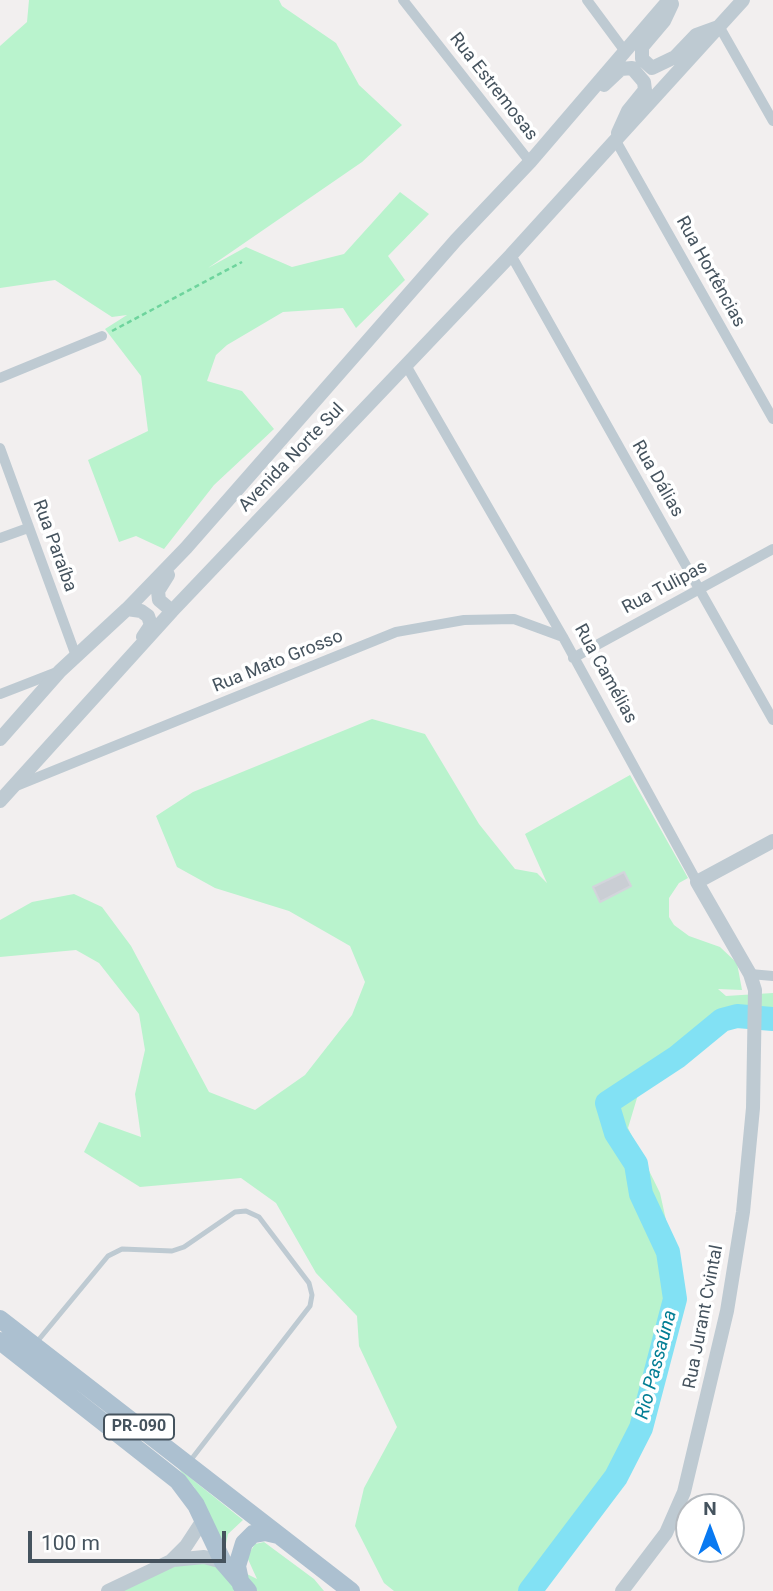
<!DOCTYPE html>
<html>
<head>
<meta charset="utf-8">
<style>
  body { margin:0 }
  #map { position:relative; width:773px; height:1591px; overflow:hidden; background:#f2efef; font-family:Roboto,sans-serif }
  canvas { display:block }
  .north { position:absolute; left:675px; top:1493px; width:70px; height:70px; box-sizing:border-box; background:#fff; border:2px solid #b5babf; border-radius:50%; rotate:0deg; font-size:19px; font-weight:700; line-height:28px; text-align:center; color:#45535e }
  .north::after { content:''; display:block; margin:auto; width:24px; height:32px; background:#0979f1; clip-path:polygon(50% 0,100% 100%,50% 72%,0 100%) }
  .scale { position:absolute; left:28px; top:1531px; width:198px; height:32px; box-sizing:border-box; border:4px solid #45535e; border-top:0; padding-left:9px; font-size:21px; line-height:24px; white-space:nowrap; color:#45535e; -webkit-text-stroke:5px #fff; paint-order:stroke }
</style>
</head>
<body>
<div id="map">
<canvas width="773" height="1591"></canvas>
<div class="north">N</div>
<div class="scale">100 m</div>
</div>
<script>
const c = document.querySelector('canvas').getContext('2d');
c.lineJoin = 'round';
function paint(path, color) { c.fillStyle = color; c.fill(path, 'evenodd'); }
const poly = rows => new Path2D(rows.map(r => 'M' + r).join(''));
function trace(path, color, width, dash) { c.strokeStyle = color; c.lineWidth = width; c.lineCap = dash ? 'butt' : 'round'; c.setLineDash(dash || []); c.stroke(path); }
function drawText(font, color, halo, rows, align = 'center') {
  c.font = font + ' Roboto,sans-serif'; c.lineWidth = 7; c.setLineDash([]); c.textBaseline = 'middle'; c.strokeStyle = halo; c.fillStyle = color; for (const [text, x, y, turn = 0] of rows) {
    c.save(); c.translate(x, y); c.rotate((+turn || 0) * Math.PI / 180); c.textAlign = isNaN(turn) ? turn : align; if (halo) c.strokeText(text, 0, 0); c.fillText(text, 0, 0); c.restore();
  }
}
const green = poly([
  [29,0,279,0,282,6,336,43,359,85,402,125,362,162,208,268,246,247,292,267,344,254,400,192,429,214,388,256,405,280,356,328,343,308,283,312,227,345,216,355,207,381,242,391,274,429,214,485,164,549,136,536,119,542,88,460,148,431,141,376,105,329,127,315,112,317,55,280,0,288,0,46,27,22],
  [372,719,425,734,479,824,515,869,537,873,547,883,525,834,630,775,688,878,679,883,669,898,669,917,674,925,689,936,720,947,737,963,742,990,718,989,726,996,773,993,773,1019,748,1017,640,1088,628,1128,660,1193,681,1288,649,1434,617,1489,537,1591,394,1591,384,1583,355,1526,364,1488,397,1427,359,1346,357,1316,316,1273,276,1203,241,1178,140,1187,84,1152,99,1122,141,1137,135,1094,145,1050,139,1014,99,963,76,950,0,957,0,920,32,902,74,894,102,907,131,946,209,1092,255,1110,305,1075,352,1015,365,982,350,946,289,911,215,888,177,867,156,816,193,792],
  [178,1468,243,1520,228,1534,225,1548,194,1487],
  [264,1542,314,1579,324,1591,110,1591,200,1557,237,1569,257,1579,247,1557,255,1544]
]);
const river = poly([
  [530,1591,616,1477,641,1428,675,1299,668,1252,641,1194,636,1164,616,1133,607,1103,677,1057,722,1020,737,1016,773,1019]
]);
const building = poly([
  [624,872,631,886,600,902,593,887,624,872]
]);
const path = poly([
  [112,331,242,262]
]);
const service = poly([
  [36,1343,108,1256,122,1249,172,1251,184,1247,235,1212,246,1211,259,1217,309,1283,312,1295,310,1306,190,1461]
]);
const minor = poly([
  [403,0,530,162],
  [587,0,624,50],
  [719,26,773,121],
  [616,141,773,419],
  [511,255,773,720],
  [407,367,563,637,697,882],
  [0,378,102,336],
  [0,448,76,656],
  [0,538,28,528],
  [573,658,773,549],
  [0,694,57,672],
  [16,786,396,632,464,620,514,619,563,637],
  [750,974,773,976]
]);
const tertiary = poly([
  [672,4,664,21,642,47,642,59,652,68,675,57,696,35,718,27],
  [604,85,621,69,632,68,644,82,645,90,628,111,618,133],
  [168,575,158,591,159,600,172,611],
  [127,609,141,611,148,616,151,625,143,637],
  [0,739,60,671,127,609,186,548,456,240,530,162,669,0],
  [0,801,172,611,511,255,743,0],
  [173,1560,204,1557,223,1562],
  [108,1591,171,1561,186,1546,203,1520],
  [622,1591,666,1533,684,1492,727,1311,743,1212,753,1108,755,990,750,974,697,882,773,841]
]);
const primary = poly([
  [0,1319,351,1591],
  [0,1341,178,1481,196,1505,223,1562,248,1591],
  [241,1585,237,1566,244,1543,253,1534,265,1532,278,1535]
]);
const shields = [
  [139,1427,70]
];
const shieldNames = [
  ["PR-090",139,1427]
];
const streetNames = [
  ["Rua Estremosas",493,87,52],
  ["Rua Hortências",710,272,61],
  ["Avenida Norte Sul",292,458,-46],
  ["Rua Dálias",657,479,60],
  ["Rua Paraíba",54,546,70],
  ["Rua Tulipas",665,588,-28],
  ["Rua Mato Grosso",278,662,-22],
  ["Rua Camélias",605,674,61],
  ["Rua Jurant Cvintal",704,1317,-79]
];
const waterNames = [
  ["Rio Passaúna",657,1365,-75]
];
paint(green, '#b9f3cd');
trace(river, '#82e1f4', 24);
paint(building, '#caced4');
trace(building, '#d2d5db', 2);
trace(path, '#6ed49d', 2.5, [5, 3.5]);
trace(service, '#becad2', 5);
trace(minor, '#becad2', 10);
trace(tertiary, '#becad2', 14);
trace(primary, '#acc0d0', 18);
for (const [x, y, w] of shields) { const box = new Path2D(); box.roundRect(x - w / 2, y - 12.5, w, 25, 5); c.fillStyle = '#fff'; c.fill(box); trace(box, '#45535e', 2); }
drawText('bold 16px', '#45535e', null, shieldNames);
drawText('18px', '#45535e', '#fff', streetNames);
drawText('italic 19px', '#037e95', '#fff', waterNames);
</script>
</body>
</html>
